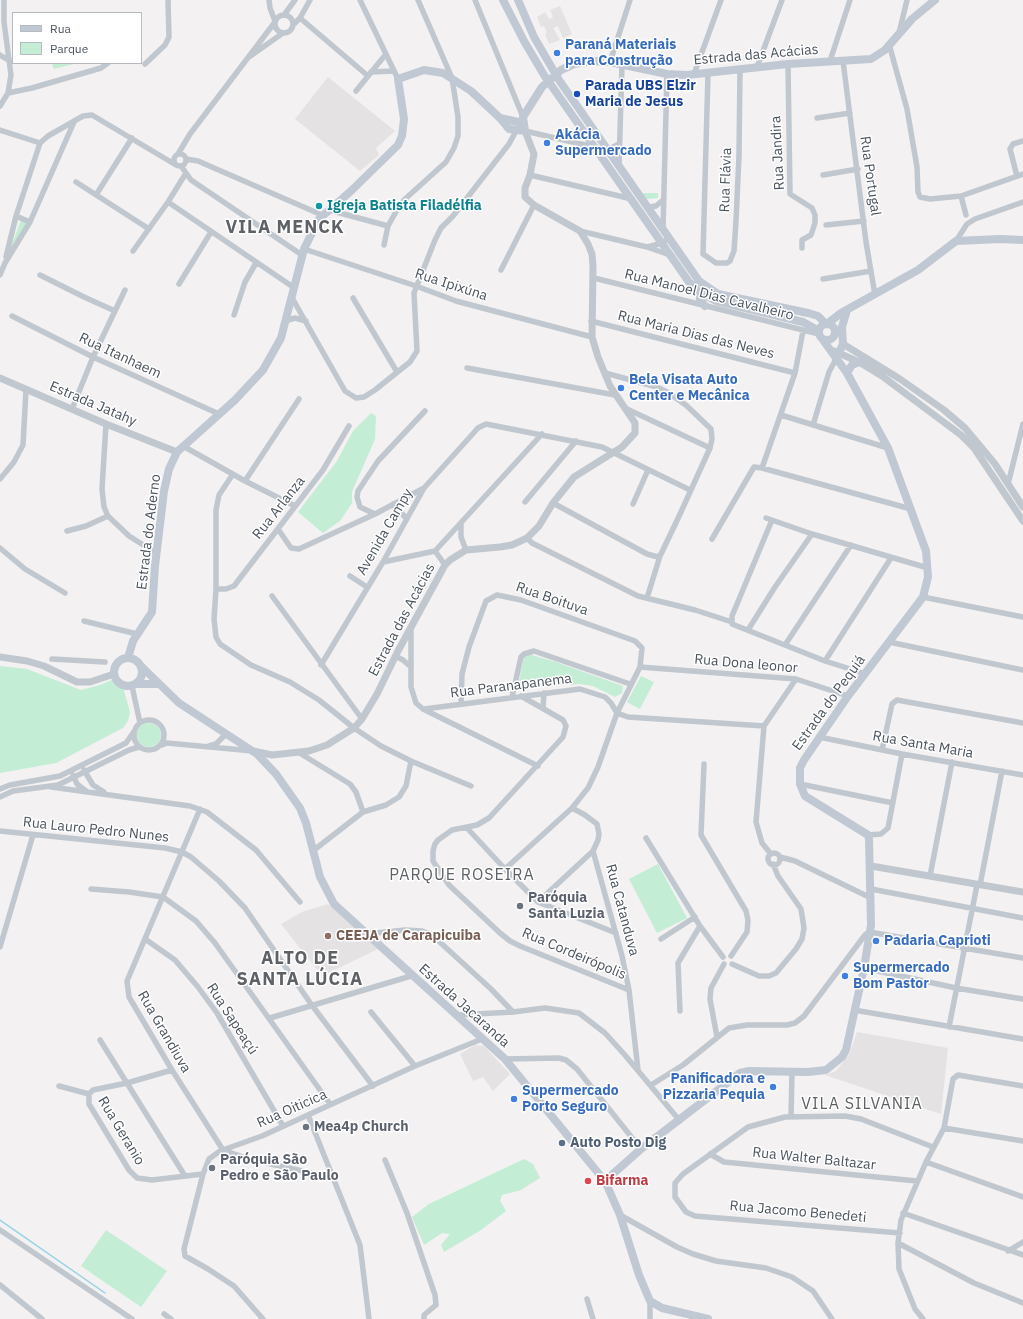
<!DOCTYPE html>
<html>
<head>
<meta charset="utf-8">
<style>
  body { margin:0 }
  #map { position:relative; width:1023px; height:1319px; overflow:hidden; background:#f3f1f1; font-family:"IBM Plex Sans",sans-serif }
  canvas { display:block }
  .legend { position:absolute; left:12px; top:12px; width:130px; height:52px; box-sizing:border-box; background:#fff; border:1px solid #b7babe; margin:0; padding:5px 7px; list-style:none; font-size:12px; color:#4a535d }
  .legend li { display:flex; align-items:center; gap:8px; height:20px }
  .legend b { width:20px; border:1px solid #b7babe }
</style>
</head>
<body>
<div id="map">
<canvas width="1023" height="1319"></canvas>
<ul class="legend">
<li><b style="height:5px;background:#c0c8d3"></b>Rua</li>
<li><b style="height:11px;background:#c3edd5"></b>Parque</li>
</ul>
</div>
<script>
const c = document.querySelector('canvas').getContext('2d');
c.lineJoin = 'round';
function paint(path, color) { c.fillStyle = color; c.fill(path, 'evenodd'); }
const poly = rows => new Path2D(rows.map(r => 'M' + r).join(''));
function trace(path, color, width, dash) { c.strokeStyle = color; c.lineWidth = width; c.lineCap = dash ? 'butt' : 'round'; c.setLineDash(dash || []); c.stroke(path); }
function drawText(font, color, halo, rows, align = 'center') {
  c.font = font + ' "IBM Plex Sans",sans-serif'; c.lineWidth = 3; c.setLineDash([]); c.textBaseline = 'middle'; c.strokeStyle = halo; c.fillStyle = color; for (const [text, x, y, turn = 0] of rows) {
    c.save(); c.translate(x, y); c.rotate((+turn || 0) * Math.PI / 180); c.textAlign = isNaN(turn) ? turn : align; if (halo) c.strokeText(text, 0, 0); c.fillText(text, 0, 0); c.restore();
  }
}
const education = poly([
  [560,6,572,34,563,38,558,26,553,28,560,40,549,44,545,34,547,32,544,26,541,27,537,17,545,12,549,19,553,17,550,10],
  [328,77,395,131,376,148,379,155,360,171,295,119],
  [328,904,378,949,322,976,281,924,302,912],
  [857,1032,948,1048,941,1114,825,1075,836,1071,850,1053],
  [475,1045,484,1046,510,1074,493,1091,483,1077,473,1081,460,1054]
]);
const green = poly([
  [52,63,77,63,54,69],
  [642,193,658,193,658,198,646,199],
  [21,220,27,222,6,260],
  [371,413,376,416,375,439,352,492,352,503,340,521,323,533,298,512,337,461,353,431],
  [528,654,556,662,623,686,622,693,615,697,593,686,580,684,536,687,517,691,524,657],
  [0,666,27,669,81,690,100,685,112,680,122,684,130,712,128,721,123,728,56,763,0,773],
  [641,676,654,682,640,709,627,702],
  '137 735a12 12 0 1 1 24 0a12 12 0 1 1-24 0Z',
  [658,864,687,918,657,933,629,879],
  [524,1159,533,1164,540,1178,521,1190,502,1195,500,1201,506,1211,481,1230,444,1252,441,1245,450,1234,442,1233,424,1245,412,1217,429,1204],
  [106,1230,167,1271,141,1307,81,1266]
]);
const stream = poly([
  [0,1220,105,1293]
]);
const minor = poly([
  [269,0,270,8,275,21],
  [360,0,398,79],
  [475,0,523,117],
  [284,15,295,0],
  '275 24a9 9 0 1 1 18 0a9 9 0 1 1-18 0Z',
  [300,18,368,76],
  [293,25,300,18,310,0],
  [899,33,907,0],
  [889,44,907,109,917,167,918,192,920,197,930,199,961,196,1023,174],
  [0,55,10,61],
  [249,57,283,33],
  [830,61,850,0],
  [843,61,866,242,875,295],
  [610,62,630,0],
  [145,64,165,45,169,37,168,0],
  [788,64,790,194,812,208,815,215,815,223,811,235,802,240,802,248],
  [757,67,782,0],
  [371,72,394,71],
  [708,73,703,254,716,263,727,263,730,261,734,251,736,221,739,156,740,69],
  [694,74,721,0],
  [356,91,386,54],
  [8,93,32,88,101,68,108,63],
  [0,106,8,93,11,75,4,22,4,0],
  [817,118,850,113],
  [0,130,40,143],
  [525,131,607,150,619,144],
  [40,143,48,136,83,116,92,115,176,165],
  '174 160a6 6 0 1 1 12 0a6 6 0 1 1-12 0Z',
  [178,154,190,134,275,22],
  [186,159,198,161,322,215],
  [619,165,622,65],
  [181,166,191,180,302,255],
  [530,175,632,199],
  [823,175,858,169],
  [1017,176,1010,149,1013,144,1023,141],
  [76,182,149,229],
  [96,195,132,138],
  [961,196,966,215],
  [168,202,293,287],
  [649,207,656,206,663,200],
  [329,210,388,226],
  [16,216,30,222],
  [826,225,864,221],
  [663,229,667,74],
  [580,231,647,247,670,255],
  [956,241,967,224,975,219,1023,202],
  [384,245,388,226,397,210,404,200,446,162,454,148,458,136,458,117,452,78,418,0],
  [647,247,663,243,669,237],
  [304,249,416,286,456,301,592,337],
  [133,251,168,202,186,173],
  [6,257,16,216,40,143],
  [501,270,534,205],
  [0,275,5,263,30,222,74,122],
  [40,275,84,297,115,311],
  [594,278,819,334],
  [823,279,871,271],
  [179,284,211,232],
  [291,296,345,391,356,398,364,397,375,390,410,362,417,351,414,293,435,240,441,228,453,216,509,144,516,131],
  [353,298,397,372],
  [234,315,245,282,256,263],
  [12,316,93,357,219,414],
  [285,321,295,318,306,321],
  [591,321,795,373],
  [467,368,615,395],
  [72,409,93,357,125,290],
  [627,409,710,448],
  [781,415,888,448],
  [106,424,102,489,104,507,108,516,129,536,156,553],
  [813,425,829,372,836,359],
  [183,446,245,481,295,506],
  [762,468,795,373,803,331],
  [233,474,219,495,216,510,216,589,214,619,216,637,220,644,251,665,290,682,319,700,354,728,381,746,411,761,471,786],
  [0,479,14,462,23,445,26,390],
  [245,481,299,399],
  [1008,484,1023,424],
  [525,502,576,441],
  [553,503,647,554,658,557,661,554,681,512,710,448,712,439,711,429,687,406,669,393,657,387,605,373],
  [393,504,407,519],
  [633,504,648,470],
  [375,514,360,507,357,497,358,491,378,461,425,411],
  [766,518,812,534,928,568],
  [772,520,732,616,732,624,825,661,866,674],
  [461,523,461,537,466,550],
  [278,529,291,548,299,549,375,514,424,488],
  [67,531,86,526,108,516],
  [527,538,532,543,638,596,695,610,732,622],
  [712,539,754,467,762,468,911,509],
  [0,548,25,569,65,593],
  [435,551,542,434],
  [383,562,435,551,445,565],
  [350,576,367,587],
  [216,589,226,589,234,586,323,470,349,426],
  [272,596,362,719],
  [923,597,1023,617],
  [647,598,660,556],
  [84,621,137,634],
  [411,629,411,687,416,703,423,709,538,766],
  [748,630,775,587,812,534],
  [889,642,1023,670],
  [785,645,851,545],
  [395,656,403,660,411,667],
  [52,659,105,662],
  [825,661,891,558],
  [321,665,383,562,424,488,478,428,486,424,602,447,690,490],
  [640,667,796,679,848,696],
  [132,686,140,723],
  [521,696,563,720,566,726,563,737,489,818,477,825,452,830,438,840,435,844,433,851,433,861,449,885,500,933,510,941,520,946,629,990],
  [512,697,521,657,524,654,534,651,630,684],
  [461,704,462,674,469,647,486,601,497,595,521,600,635,641,642,648,640,667,617,713,598,767,588,788,572,808,505,869],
  [543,708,544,693],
  [424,709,580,689,605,697,611,703,617,713],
  [617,713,628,717,764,726],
  '134 735a15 15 0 1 1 30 0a15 15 0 1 1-30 0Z',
  [819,737,902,754,1023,775],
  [162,745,167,743,253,751],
  [209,746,216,744,226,734],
  [882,750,892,704,897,700,1023,723],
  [298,752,350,784,356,792,363,812],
  [704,764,701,835,746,911,748,920,747,932,731,956],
  [84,770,93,785,104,792],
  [73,775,77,784,86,791],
  [800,784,893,803],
  [51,787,190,806,207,812,256,850,300,902],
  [0,789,10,785,60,776,126,743,133,733],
  [0,797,13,791,58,785,129,750,139,747],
  [200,809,127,981,129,997,172,1070,223,1150,249,1159,333,1178],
  [467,828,505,869,538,902,616,933],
  [0,831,165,848,182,852,191,857,219,881,245,908,311,1004,373,1086],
  [868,835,881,834,888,828,902,754],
  [646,838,700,926,723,957],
  [314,850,363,812,386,805,399,797,406,786,411,761],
  [593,851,622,956,629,990,638,1070],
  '768 859a6 6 0 1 1 12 0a6 6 0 1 1-12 0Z',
  [771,854,762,843,756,822,764,726,796,679],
  [780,857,795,861,871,898],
  [930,876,952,762],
  [980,885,1002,771],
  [91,889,129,892,163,897,196,921,215,943,330,1104],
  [871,889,1023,918],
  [538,902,593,851,598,840,599,834,597,824,585,815,572,808],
  [366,934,405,930,422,931,431,934,491,989,513,1012],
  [145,939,175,960,198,987,217,1013,283,1126],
  [661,939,695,917],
  [0,947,33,835],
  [732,964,759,976,769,976,776,973,796,949,802,939,804,928,801,909,778,876,773,864],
  [864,968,956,988,1023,999],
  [854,1010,1023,1039],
  [680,1011,678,963,700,926],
  [371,1012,415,1066],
  [457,1015,513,1012,545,1008,579,1013,605,1033,624,1054,680,1121],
  [270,1018,411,976],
  [949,1027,977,885],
  [717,1037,710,999,711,988,724,964],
  [100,1040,185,1176],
  [505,1059,559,1058,566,1060,577,1069,641,1149],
  [172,1070,127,1083,93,1090,89,1094,89,1104,129,1170,137,1178,152,1180,203,1174],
  [651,1085,683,1065,729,1028,747,1025,787,1025,795,1023,804,1016,865,935,869,932,1023,958],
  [59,1086,89,1094],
  [308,1115,360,1245,369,1319],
  [791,1117,792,1073],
  [944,1128,1023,1141],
  [710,1154,724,1162,917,1181],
  [385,1160,407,1213,435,1295,436,1305,424,1315,424,1319],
  [926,1162,1023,1197],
  [903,1213,1023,1255],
  [620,1215,677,1247,693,1254,716,1261,766,1268,792,1277,813,1291,832,1319],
  [0,1230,132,1319],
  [900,1233,695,1216,686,1212,675,1197,675,1183,683,1174,748,1127,785,1117,845,1116,861,1119,933,1147],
  [898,1243,974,1283,1023,1303],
  [1008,1251,1023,1242],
  [0,1285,42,1319],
  [587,1299,593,1319],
  [650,1301,650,1319],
  [164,1314,171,1319],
  [263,1319,234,1286,208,1269,185,1256,184,1249,203,1174,209,1159,220,1151,262,1136,415,1066,482,1039],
  [923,1319,915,1309,899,1269,898,1243,901,1220,926,1162,944,1128,953,1079,958,1075,1023,1086]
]);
const tertiary = poly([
  [843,344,900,379,944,410,965,428,995,464,1023,507],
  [834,351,859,362,882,376,961,435,974,448,1023,521],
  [0,378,106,424,177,452],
  [0,657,27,661,44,666,77,682,90,682,114,674],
  [253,751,272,755,309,751,327,745,354,728,362,719,377,694,398,651,445,565,450,560,466,550,500,547,512,545,527,538,539,526,553,503,574,477,622,447,635,433,635,423,610,386,598,357,592,337,593,267,592,254,588,244,580,231,534,205,525,197,525,188,530,175,534,154,525,131],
  [871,866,1023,892]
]);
const secondary = poly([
  [503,0,524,41,544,75,689,282,700,293,716,301,803,322,819,331],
  [518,0,534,37,559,80,699,281,718,294,808,313,818,316,826,324],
  [500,118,523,123],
  [700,293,700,300,705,306],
  '819 332a8 8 0 1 1 16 0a8 8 0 1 1-16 0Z',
  [827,324,841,313,918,270,956,241,1000,239,1023,240],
  [836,359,843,344,842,327,847,310],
  [847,373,852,365,859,362],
  '114 672a14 14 0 1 1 28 0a14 14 0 1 1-28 0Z',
  [128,658,133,641,152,612,155,566,164,491,169,469,177,452,235,400,263,370,281,338,304,249,319,219,351,191,398,145,402,136,404,119,398,79,424,70,443,73,471,91,500,118,509,129,525,131,523,117,542,87,561,70,574,64,593,61,610,62,667,74,687,75,788,64,871,59,885,50,912,19,935,0],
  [142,667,179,703,257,754,276,774,300,808,306,823,320,877,334,904,505,1059,599,1174,605,1181,620,1215,639,1275,650,1301,662,1308,708,1319],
  [137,684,159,684],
  [605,1181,641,1149,740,1073,749,1071,808,1072,826,1070,842,1057,846,1050,864,968,871,925,869,839,868,835,805,796,800,784,800,768,804,760,848,696,923,597,928,577,926,551,888,448,847,373,823,340]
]);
const markers = [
  [557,53,4,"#3f7fe0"],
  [577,94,4,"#1a4fb4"],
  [547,143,4,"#3f7fe0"],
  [319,206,4,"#0f9aa8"],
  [621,388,4,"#3f7fe0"],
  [520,906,4,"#6b7280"],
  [328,936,4,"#8d6e63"],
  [876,941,4,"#3f7fe0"],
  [845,976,4,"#3f7fe0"],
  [773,1087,4,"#3f7fe0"],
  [514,1099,4,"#3f7fe0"],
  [306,1127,4,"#6b7280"],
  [562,1143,4,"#5c6f8a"],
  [212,1168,4,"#6b7280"],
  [588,1181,4,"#e0444e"]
];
const shopNames = [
  ["Paraná Materiais",565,45],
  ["para Construção",565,61],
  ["Akácia",555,135],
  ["Supermercado",555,151],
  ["Bela Visata Auto",629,380],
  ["Center e Mecânica",629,396],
  ["Padaria Caprioti",884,941],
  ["Supermercado",853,968],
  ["Bom Pastor",853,984],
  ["Panificadora e",765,1079,"right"],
  ["Pizzaria Pequia",765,1095,"right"],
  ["Supermercado",522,1091],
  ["Porto Seguro",522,1107]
];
const streetNames = [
  ["Estrada das Acácias",756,55,-5],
  ["Rua Jandira",778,153,-93],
  ["Rua Portugal",870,176,82],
  ["Rua Flávia",726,180,-88],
  ["Rua Ipixúna",451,285,18],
  ["Rua Manoel Dias Cavalheiro",709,295,14],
  ["Rua Maria Dias das Neves",696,335,14],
  ["Rua Itanhaem",120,356,25],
  ["Estrada Jatahy",93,404,23],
  ["Rua Arlanza",279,508,-52],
  ["Estrada do Aderno",149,532,-83],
  ["Avenida Campy",385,532,-60],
  ["Rua Boituva",552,599,19],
  ["Estrada das Acácias",402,620,-62],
  ["Rua Dona leonor",746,664,5],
  ["Rua Paranapanema",511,686,-7],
  ["Estrada do Pequiá",829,703,-54],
  ["Rua Santa Maria",923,745,10],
  ["Rua Lauro Pedro Nunes",96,830,6],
  ["Rua Catanduva",622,910,75],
  ["Rua Cordeirópolis",574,954,23],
  ["Estrada Jacaranda",464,1006,42],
  ["Rua Sapeaçú",232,1019,57],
  ["Rua Grandiuva",164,1032,60],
  ["Rua Oiticica",292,1109,-24],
  ["Rua Geranio",121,1131,59],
  ["Rua Walter Baltazar",814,1159,6],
  ["Rua Jacomo Benedeti",798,1212,5]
];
const transitNames = [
  ["Parada UBS Elzir",585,86],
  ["Maria de Jesus",585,102]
];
const cultureNames = [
  ["Igreja Batista Filadélfia",327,206]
];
const worshipNames = [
  ["Paróquia",528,898],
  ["Santa Luzia",528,914],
  ["Mea4p Church",314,1127],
  ["Paróquia São",220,1160],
  ["Pedro e São Paulo",220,1176]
];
const educationNames = [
  ["CEEJA de Carapicuiba",336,936]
];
const serviceNames = [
  ["Auto Posto Dig",570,1143]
];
const healthNames = [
  ["Bifarma",596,1181]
];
const quarterNames = [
  ["PARQUE ROSEIRA",462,875],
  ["VILA SILVANIA",862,1104]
];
const districtNames = [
  ["VILA MENCK",285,228],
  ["ALTO DE",300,959],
  ["SANTA LÚCIA",300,980]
];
paint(education, '#e4e2e2');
paint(green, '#c3edd5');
trace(stream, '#93d2e7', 1.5);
trace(minor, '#c0c7ce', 5.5);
trace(tertiary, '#c0c7ce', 7);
trace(secondary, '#c0c8d3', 8);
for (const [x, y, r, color] of markers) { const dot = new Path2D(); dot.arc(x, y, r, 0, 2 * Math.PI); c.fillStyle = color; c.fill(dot); trace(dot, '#fff', 1.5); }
drawText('bold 14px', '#366cbe', '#fff', shopNames, 'left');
drawText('14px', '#4a535d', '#fff', streetNames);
drawText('bold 14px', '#164399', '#fff', transitNames, 'left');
drawText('bold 14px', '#0d838f', '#fff', cultureNames, 'left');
drawText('bold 14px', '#5b616d', '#fff', worshipNames, 'left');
drawText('bold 14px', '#785e54', '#fff', educationNames, 'left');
drawText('bold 14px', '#4e5e75', '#fff', serviceNames, 'left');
drawText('bold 14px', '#be3a42', '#fff', healthNames, 'left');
c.letterSpacing = '1px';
drawText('16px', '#5e6165', '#fff', quarterNames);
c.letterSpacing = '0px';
c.letterSpacing = '1px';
drawText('bold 18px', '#5e6165', '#fff', districtNames);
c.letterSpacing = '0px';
</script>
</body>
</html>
